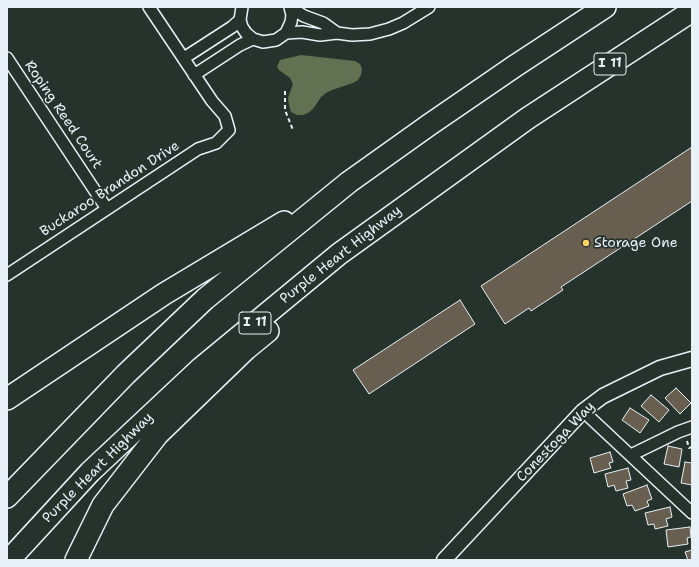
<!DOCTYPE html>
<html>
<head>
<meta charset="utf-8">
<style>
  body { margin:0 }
  #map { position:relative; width:699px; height:567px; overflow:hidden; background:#26332d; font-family:"Shantell Sans",sans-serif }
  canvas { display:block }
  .frame { position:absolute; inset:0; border:8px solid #e8f1f8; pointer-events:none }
</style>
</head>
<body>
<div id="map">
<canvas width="699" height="567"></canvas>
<div class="frame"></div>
</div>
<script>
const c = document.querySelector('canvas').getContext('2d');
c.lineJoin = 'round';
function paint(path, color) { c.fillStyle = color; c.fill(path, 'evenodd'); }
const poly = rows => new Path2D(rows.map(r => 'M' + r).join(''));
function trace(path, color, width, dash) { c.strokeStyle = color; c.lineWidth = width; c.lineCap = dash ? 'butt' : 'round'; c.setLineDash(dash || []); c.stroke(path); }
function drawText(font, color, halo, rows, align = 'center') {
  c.font = font + ' "Shantell Sans",sans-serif'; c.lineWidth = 3.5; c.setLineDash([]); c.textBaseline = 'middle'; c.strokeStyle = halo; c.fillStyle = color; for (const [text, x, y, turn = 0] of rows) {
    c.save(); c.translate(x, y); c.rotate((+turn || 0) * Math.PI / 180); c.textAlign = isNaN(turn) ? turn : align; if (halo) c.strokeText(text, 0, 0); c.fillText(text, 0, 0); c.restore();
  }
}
const green = poly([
  [301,55,355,61,360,64,362,69,361,75,358,80,353,83,332,90,326,93,321,97,313,109,308,113,303,115,297,115,291,112,289,105,288,98,293,84,290,78,279,70,277,67,280,60]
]);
const building = poly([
  [692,147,692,201,561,287,563,290,531,311,529,308,505,324,481,286,692,147],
  [460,300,475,324,369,394,353,370,460,300],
  [676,388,691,403,680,414,665,398,676,388],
  [651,395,669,410,659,422,641,406,651,395],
  [630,408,649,420,640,433,622,420,630,408],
  [668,446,682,449,679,467,664,464,668,446],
  [610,452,613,462,609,463,611,468,594,473,590,458,610,452],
  [685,462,692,463,692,485,681,483,685,462],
  [628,468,631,480,626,481,628,488,616,491,614,485,608,487,605,474,628,468],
  [647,485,652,499,647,501,649,506,635,511,632,505,627,506,623,494,647,485],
  [670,507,672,517,666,519,668,526,655,529,654,524,648,525,645,513,670,507],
  [690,527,691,537,687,538,688,544,668,547,666,530,690,527],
  [692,550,692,560,688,560,685,552,692,550]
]);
const path = poly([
  [285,91,285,110,293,130],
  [687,441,689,448,692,447]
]);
const minor = poly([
  [242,7,240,20,242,27,246,33,253,39,263,42,276,40,286,33,291,22,292,15,290,7],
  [291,8,304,16,323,23,337,33],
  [286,33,302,32,320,35,337,33,352,35,370,34,389,29,403,23,429,7],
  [7,58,107,209],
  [184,58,232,27,240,20],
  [194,75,240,45,253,39],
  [7,275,198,149,216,143,229,130,225,116,212,101,149,7],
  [583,411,692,513],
  [631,455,678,432,692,427]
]);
const tertiary = poly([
  [444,560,583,411,603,396,660,368,692,359]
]);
const motorway = poly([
  [7,399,164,294,284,222],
  [7,497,126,374,205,299,349,182,429,125,515,66,605,7],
  [9,560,90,472,201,368,339,254,528,118,692,11],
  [76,560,103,505,158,434,246,349,268,331]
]);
const markers = [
  [586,243,4,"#ffd166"]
];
const shields = [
  [610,64,32],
  [255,323,32]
];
const shieldNames = [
  ["I 11",610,64],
  ["I 11",255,323]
];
const streetNames = [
  ["Roping Reed Court",63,115,56],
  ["Buckaroo Brandon Drive",110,189,-33],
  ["Purple Heart Highway",341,255,-38],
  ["Conestoga Way",556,442,-46],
  ["Purple Heart Highway",98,468,-45]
];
const poiNames = [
  ["Storage One",594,243]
];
paint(green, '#627152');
paint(building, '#685f51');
trace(building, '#e8f1f8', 1);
trace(minor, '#e8f1f8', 14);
trace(tertiary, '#e8f1f8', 17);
trace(motorway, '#e8f1f8', 24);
trace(path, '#e8f1f8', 2, [4, 3]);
trace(minor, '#26332d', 11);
trace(tertiary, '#26332d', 14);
trace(motorway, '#26332d', 21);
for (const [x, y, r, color] of markers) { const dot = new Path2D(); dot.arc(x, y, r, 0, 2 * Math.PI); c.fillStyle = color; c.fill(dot); trace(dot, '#26332d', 1.5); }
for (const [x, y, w] of shields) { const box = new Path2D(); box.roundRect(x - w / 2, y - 11, w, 22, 3); c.fillStyle = '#26332d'; c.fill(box); trace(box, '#e8f1f8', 1); }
drawText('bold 13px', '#e8f1f8', null, shieldNames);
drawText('14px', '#e8f1f8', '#26332d', streetNames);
drawText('14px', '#e8f1f8', '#26332d', poiNames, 'left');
</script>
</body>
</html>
